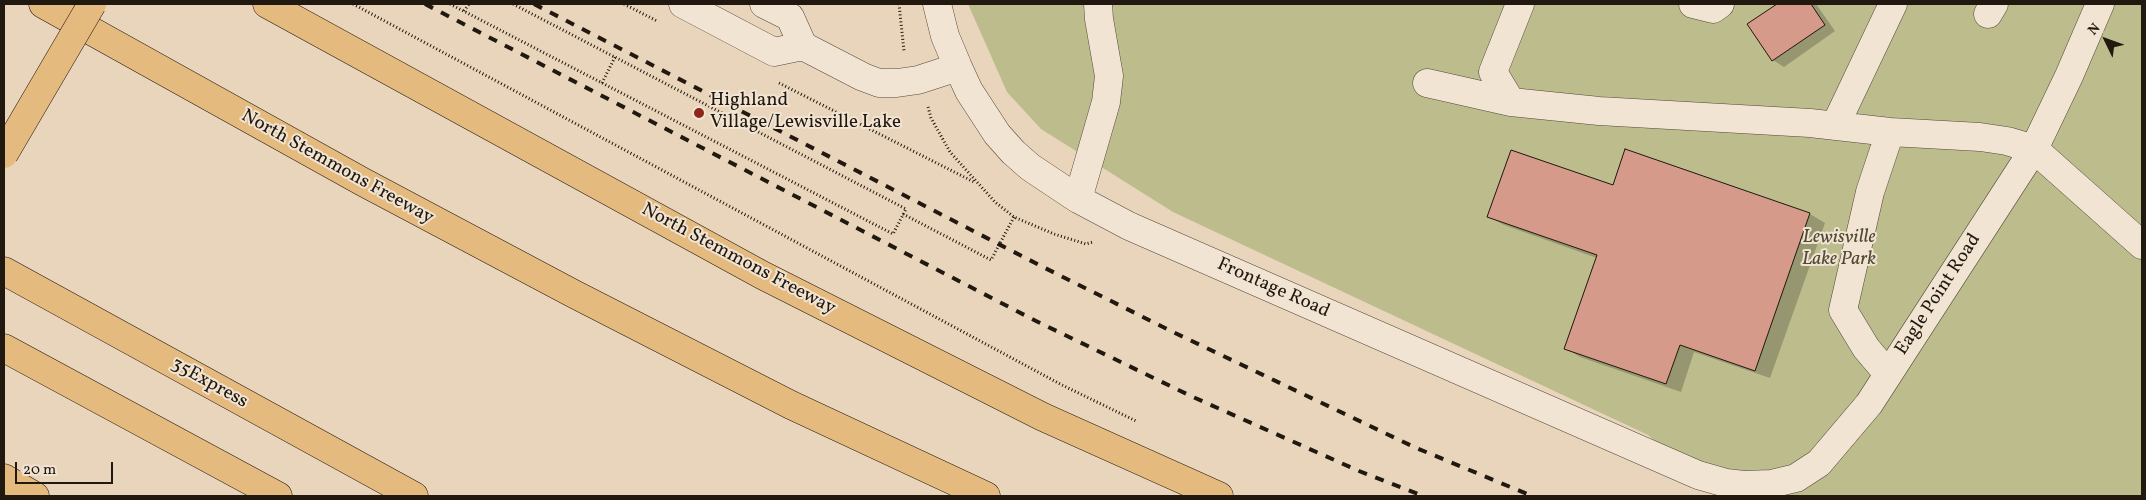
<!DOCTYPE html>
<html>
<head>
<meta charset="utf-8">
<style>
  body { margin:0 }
  #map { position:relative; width:2146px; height:500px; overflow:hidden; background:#e9d5bb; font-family:Vollkorn,serif }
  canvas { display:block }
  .frame { position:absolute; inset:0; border:5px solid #21180f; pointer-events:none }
  .north { position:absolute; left:2081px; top:15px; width:50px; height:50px; -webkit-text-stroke:4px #f1e4d3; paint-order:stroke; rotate:312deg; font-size:14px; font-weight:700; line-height:20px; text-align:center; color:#21180f }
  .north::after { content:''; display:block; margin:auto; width:18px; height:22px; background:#21180f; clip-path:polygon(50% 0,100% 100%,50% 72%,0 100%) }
  .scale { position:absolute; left:15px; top:462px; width:98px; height:22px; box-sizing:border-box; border:2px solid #21180f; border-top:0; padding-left:6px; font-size:15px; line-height:18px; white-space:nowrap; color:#21180f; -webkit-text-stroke:4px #f1e4d3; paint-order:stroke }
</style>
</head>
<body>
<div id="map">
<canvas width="2146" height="500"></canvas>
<div class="frame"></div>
<div class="north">N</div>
<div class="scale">20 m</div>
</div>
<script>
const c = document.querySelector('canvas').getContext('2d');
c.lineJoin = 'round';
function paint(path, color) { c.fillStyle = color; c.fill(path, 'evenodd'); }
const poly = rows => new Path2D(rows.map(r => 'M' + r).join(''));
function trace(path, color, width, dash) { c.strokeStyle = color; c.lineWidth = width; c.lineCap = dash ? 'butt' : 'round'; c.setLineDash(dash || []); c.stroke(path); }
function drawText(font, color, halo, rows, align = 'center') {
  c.font = font + ' Vollkorn,serif'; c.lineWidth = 4; c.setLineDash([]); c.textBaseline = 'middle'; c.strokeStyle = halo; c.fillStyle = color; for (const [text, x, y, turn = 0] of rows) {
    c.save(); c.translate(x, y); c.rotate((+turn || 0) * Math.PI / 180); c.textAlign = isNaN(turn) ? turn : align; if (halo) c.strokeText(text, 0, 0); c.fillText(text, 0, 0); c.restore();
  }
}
const green = poly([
  [968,4,2142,4,2142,496,1716,496,1648,435,1173,212,1041,129,1007,92]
]);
const shadow = poly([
  [1779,4,1816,4,1835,31,1784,67,1773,60,1749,24],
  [1626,151,1810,214,1825,223,1770,378,1694,352,1681,392,1580,357,1565,348,1597,258,1504,225,1489,217,1613,186]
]);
const building = poly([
  [1777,4,1811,4,1825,25,1772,61,1747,24,1777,4],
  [1625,149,1810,213,1755,371,1680,345,1666,384,1564,349,1597,255,1487,217,1511,150,1613,185,1625,149]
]);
const path = poly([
  [353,4,1062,385,1136,421],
  [450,4,893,234,906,209,513,4],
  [624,4,657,21],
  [899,4,904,51],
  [464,11,469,4],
  [602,83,615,57],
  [779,83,974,182],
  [928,107,931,118,950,152,995,202,1014,217,1054,234,1086,244,1093,242],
  [903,214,991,260,1014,217]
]);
const minor = poly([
  [683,4,774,52,803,46,863,77,879,83,897,83,918,80,958,67],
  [764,4,790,17,803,46],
  [937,4,945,36,958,67,969,91,997,134,1013,152,1030,167,1078,199,1129,226,1698,475,1726,483,1744,485,1771,484,1796,478,1819,463,1869,404,2034,149,2069,76,2100,4],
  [1520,4,1493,72,1511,102,1599,111,1810,123,1890,132,1980,137,2007,141,2034,149,2142,245],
  [1693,4,1713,9,1720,4],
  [1988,14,1994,4],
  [1427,83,1511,102],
  [1835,126,1893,4],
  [1078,199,1106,102,1109,76,1099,19,1098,4],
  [1888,374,1866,348,1843,310,1870,192,1890,132]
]);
const major = poly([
  [267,4,762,275,1043,417,1219,496],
  [4,478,35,496]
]);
const highway = poly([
  [43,4,363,182,574,294,791,405,986,496],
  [4,271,414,496],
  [4,348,278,496]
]);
const rail = poly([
  [425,4,1036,321,1193,397,1359,471,1423,496],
  [534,4,1043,267,1173,332,1414,447,1532,496]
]);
const majorBridge = poly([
  [4,154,92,4]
]);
const markers = [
  [699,113,6,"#8f2418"]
];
const poiNames = [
  ["Highland",710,102],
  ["Village/Lewisville Lake",710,124]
];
const streetNames = [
  ["North Stemmons Freeway",337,168,29],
  ["North Stemmons Freeway",738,260,28],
  ["Frontage Road",1273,289,24],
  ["Eagle Point Road",1939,295,-57],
  ["35Express",209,384,29]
];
const parkNames = [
  ["Lewisville",1839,239],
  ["Lake Park",1839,261]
];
paint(green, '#bcbc8c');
paint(shadow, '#0003');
paint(building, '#d59a8a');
trace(building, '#21180f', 1);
trace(minor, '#53473a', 29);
trace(major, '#21180f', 29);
trace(highway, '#21180f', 29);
trace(path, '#21180f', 3, [1, 2.5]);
trace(minor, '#f1e4d3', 28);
trace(major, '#e4ba7e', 28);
trace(highway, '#e4ba7e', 28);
trace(rail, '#21180f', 4, [9, 9]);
trace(majorBridge, '#21180f', 29, []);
trace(majorBridge, '#e4ba7e', 28);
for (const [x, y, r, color] of markers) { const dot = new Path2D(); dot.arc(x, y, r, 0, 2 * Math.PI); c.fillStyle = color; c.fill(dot); trace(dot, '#f1e4d3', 2); }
drawText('19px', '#21180f', '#f1e4d3', poiNames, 'left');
drawText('19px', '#21180f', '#f1e4d3', streetNames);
drawText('italic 19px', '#504934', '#f1e4d3', parkNames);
</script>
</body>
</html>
